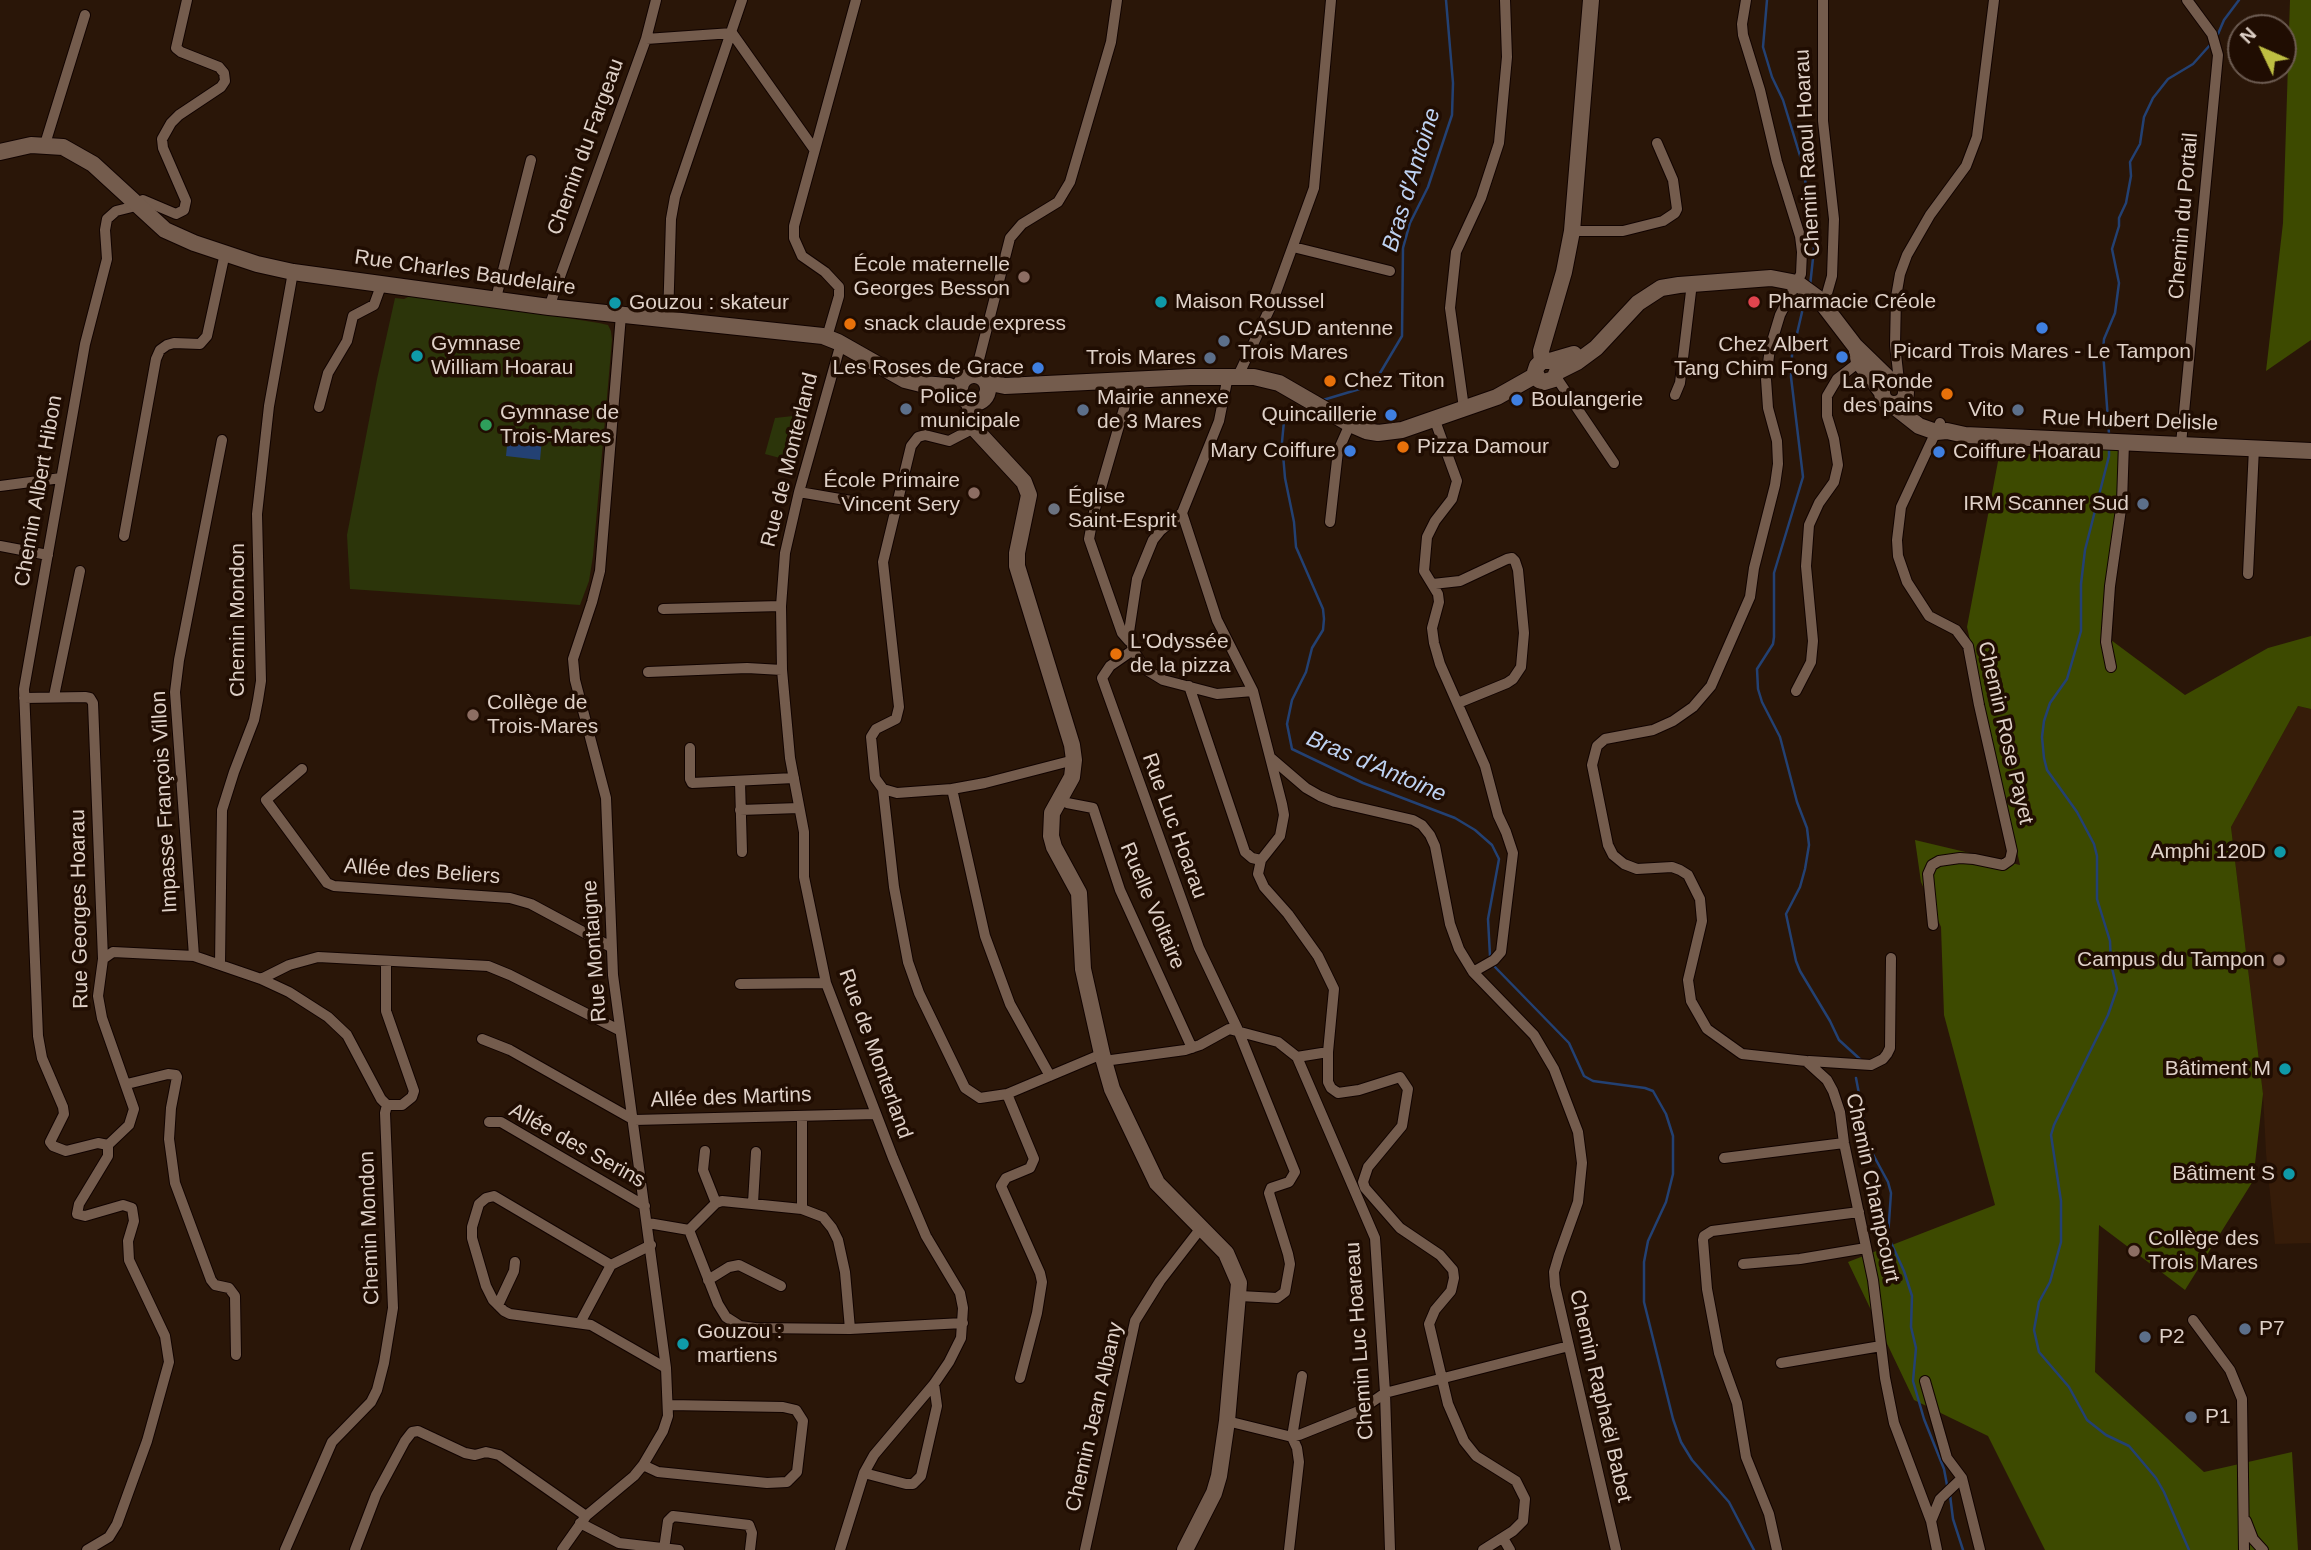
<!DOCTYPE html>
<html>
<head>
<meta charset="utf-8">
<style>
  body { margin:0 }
  #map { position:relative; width:2311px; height:1550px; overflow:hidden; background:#2a1608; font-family:Arial,sans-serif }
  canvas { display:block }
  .north { position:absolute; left:2227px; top:14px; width:70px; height:70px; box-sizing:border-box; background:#200d02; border:2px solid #6c5b51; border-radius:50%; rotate:314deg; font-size:19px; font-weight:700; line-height:28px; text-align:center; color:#dfd1c8 }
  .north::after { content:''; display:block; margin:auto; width:24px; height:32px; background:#bebe42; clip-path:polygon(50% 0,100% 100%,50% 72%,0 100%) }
</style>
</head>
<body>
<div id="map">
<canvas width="2311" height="1550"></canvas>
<div class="north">N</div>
</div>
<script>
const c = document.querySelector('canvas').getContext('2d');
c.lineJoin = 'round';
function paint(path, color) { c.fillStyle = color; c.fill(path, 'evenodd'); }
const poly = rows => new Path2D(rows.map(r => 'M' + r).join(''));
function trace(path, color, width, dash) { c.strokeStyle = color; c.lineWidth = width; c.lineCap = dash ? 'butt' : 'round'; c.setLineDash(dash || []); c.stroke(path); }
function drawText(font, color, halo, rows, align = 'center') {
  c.font = font + ' Arial,sans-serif'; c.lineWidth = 7; c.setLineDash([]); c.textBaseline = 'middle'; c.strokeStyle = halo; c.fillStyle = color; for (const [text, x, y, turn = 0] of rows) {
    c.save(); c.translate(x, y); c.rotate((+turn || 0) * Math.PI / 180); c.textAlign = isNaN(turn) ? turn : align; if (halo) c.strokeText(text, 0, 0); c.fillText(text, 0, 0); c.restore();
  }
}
const built = poly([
  [2298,706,2311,709,2311,1243,2275,1244,2266,1153,2263,1094,2231,827]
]);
const green = poly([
  [414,294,599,323,608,325,611,331,612,340,593,556,589,581,580,605,350,589,347,535,377,379,395,298,404,299],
  [802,415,791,461,765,454,775,418]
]);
const forest = poly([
  [2290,0,2311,0,2311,340,2266,371,2283,223],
  [2124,448,2111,640,2185,695,2268,648,2311,636,2311,709,2298,706,2231,827,2263,1094,2253,1181,2185,1290,2099,1225,2095,1372,2204,1472,2292,1452,2298,1550,2045,1550,1988,1436,1914,1400,1848,1262,1995,1205,1944,1015,1941,927,1921,882,1915,840,2020,865,1967,627,1999,456]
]);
const water = poly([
  [508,435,542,439,540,460,506,456]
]);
const stream = poly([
  [1767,0,1763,47,1772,77,1783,100,1801,159,1806,185,1814,249,1810,286],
  [2218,34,2224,20,2239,0],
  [1806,295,1792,355,1791,377,1803,477,1774,573,1774,637,1773,644,1757,669,1758,689,1762,702,1780,737,1797,802,1807,828,1809,845,1805,869,1800,887,1786,914,1796,961,1800,971,1830,1021,1839,1040,1861,1060],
  [1323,400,1373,385,1402,336,1403,248,1410,223,1428,187,1452,115,1453,83,1446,0],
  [1308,408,1293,414,1284,421,1282,442,1285,478,1294,522,1296,547,1323,609,1324,619,1323,630,1312,648,1306,672,1292,700,1287,724,1292,749,1363,783,1455,818,1475,830,1492,845,1499,859,1488,919,1490,956],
  [2109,434,2103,351,2104,339,2115,313,2119,283,2112,249,2119,226,2119,218,2126,203,2131,176,2130,162,2140,144,2144,117,2153,98,2168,79,2193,64,2210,45],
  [2109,448,2109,456,2085,550,2081,584,2081,631,2067,679,2050,703,2044,721,2042,737,2044,758,2047,770,2077,812,2094,844,2097,856,2097,899,2110,941,2111,964,2117,989,2108,1015,2054,1125,2051,1135,2061,1201,2061,1242,2050,1282,2039,1302,2034,1330,2039,1352,2069,1387,2087,1420,2106,1435,2129,1446,2156,1478,2164,1492,2189,1550],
  [1494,966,1569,1043,1584,1076,1593,1081,1645,1088,1653,1091,1666,1114,1673,1136,1673,1174,1666,1202,1648,1241,1644,1262,1644,1302,1673,1419,1681,1442,1692,1460,1729,1502,1754,1550],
  [1856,1078,1869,1147,1888,1182,1891,1193,1888,1236,1904,1271,1912,1296,1911,1327,1916,1348,1913,1381,1924,1419,1944,1469,1947,1485],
  [1950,1495,1953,1519,1963,1550]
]);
const street = poly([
  [1746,0,1742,24,1743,35,1760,90,1777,162,1800,236,1802,252,1801,274,1780,315,1770,348,1766,379,1768,408,1777,441,1778,464,1775,485,1754,568,1750,597,1711,686,1693,707,1673,721,1653,730,1605,739,1597,746,1592,765,1608,845,1613,855,1624,864,1637,869,1672,867,1680,870,1688,875,1700,899,1702,921,1688,980,1691,1001,1707,1029,1742,1054,1806,1061,1827,1080,1833,1091,1840,1112,1844,1143,1873,1280,1885,1378,1894,1423,1931,1521,1937,1550],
  [1823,0,1823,121,1834,219,1832,276,1824,304],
  [646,39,732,33,814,149],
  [45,144,85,15],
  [1572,231,1623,231,1663,221,1675,213,1677,209,1673,180,1657,143],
  [1293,247,1390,271],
  [496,298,531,160],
  [549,307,646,39,656,0],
  [668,320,671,219,675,197,742,0],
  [827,337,839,296,839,287,825,272,802,256,794,238,794,226,856,0],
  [975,375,1010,238,1022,224,1058,202,1070,182,1111,42,1117,0],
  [1228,376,1219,421,1182,513,1217,620,1253,691,1282,804,1284,815,1280,836,1261,860,1258,874,1264,887,1288,914,1318,956,1334,989,1328,1052,1328,1082,1331,1088,1338,1093,1359,1090,1400,1077,1408,1089,1402,1126,1368,1167,1363,1182,1365,1188,1400,1228,1440,1255,1453,1270,1454,1278,1451,1291,1435,1310,1429,1324,1448,1404,1464,1441,1476,1456,1516,1481,1525,1499,1523,1521,1513,1531,1483,1550],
  [1238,376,1271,306,1314,188,1331,0],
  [1556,377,1614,463],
  [1899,381,1895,345,1896,297,1900,274,1907,255,1930,215,1966,166,1977,137,1994,0],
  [1675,395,1680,383,1692,283],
  [319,407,328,373,347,341,353,316,374,305,382,283],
  [1464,408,1450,308,1456,252,1481,198,1499,143,1507,57,1505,0],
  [1434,418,1457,481,1452,499,1435,521,1427,537,1424,571,1438,594,1439,602,1432,628,1434,643,1440,664,1485,766,1498,815,1506,832,1513,853,1501,952,1494,960,1473,972],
  [974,428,949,441,925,435,918,437,911,446,883,562,899,707,896,719,876,729,871,737,875,778,883,789,897,793,952,789,985,783,1074,760],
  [2181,444,2218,55,2212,34,2187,0],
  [0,486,61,478],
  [799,492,898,509],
  [1182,513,1161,530,1153,540,1137,579,1129,632,1133,650,1110,666,1102,678,1199,948,1238,1030,1295,1172,1289,1182,1271,1188,1269,1193,1288,1254,1290,1264,1285,1292,1277,1298,1240,1296],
  [1330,522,1338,451,1350,424],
  [124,536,156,359,160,350,167,345,174,343,200,344,207,336,225,253],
  [0,546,48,555],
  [2248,574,2254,448],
  [1433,584,1460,581,1507,559,1512,558,1515,561,1518,570,1524,633,1521,667,1513,679,1507,683,1458,703],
  [663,609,781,606],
  [1129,641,1122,633,1089,539,1094,512,1132,381],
  [1133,650,1145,669,1163,680,1217,694,1253,691],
  [2111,667,2106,642,2110,586,2122,502,2124,443],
  [648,672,747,668,782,670],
  [1189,686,1245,852,1252,858,1261,860],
  [1796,691,1811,662,1813,641,1806,566,1809,525,1819,503,1834,482,1838,465,1834,439,1827,416,1827,396,1837,379,1859,362],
  [54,696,80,571],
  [24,698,85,697,90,698,93,703,103,959,98,996,102,1018,134,1109,129,1125,108,1145],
  [690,748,690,779,692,783,794,778],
  [1271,758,1306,788,1320,796,1335,802,1413,820,1422,825,1430,835,1435,846,1450,924,1459,949,1473,972,1534,1035,1554,1069,1578,1132,1582,1163,1578,1202,1559,1255,1554,1272,1555,1286,1616,1550],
  [302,769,266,800,327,883,334,886,510,898,531,904,611,947],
  [740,782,742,852],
  [883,789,894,887,908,962,919,993,965,1088,980,1098,1007,1094,1102,1054],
  [952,789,985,936,1010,1004,1050,1076],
  [1060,799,1067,803,1093,808,1120,890,1192,1048],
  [740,810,799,808],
  [1933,925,1928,874,1932,865,1939,861,1960,858,1974,859,2003,865,2010,860,2012,851,1979,705,1968,646,1956,630,1929,616,1907,582,1898,556,1897,540,1901,507,1940,423],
  [194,956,175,692,179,660,222,440],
  [103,959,113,952,194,956,261,979,289,992,328,1017,347,1035,381,1099,387,1105],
  [386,961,386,1011,414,1091,412,1097,402,1105,387,1105],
  [220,965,222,810,234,772,254,720,258,700,261,681,257,514,269,406,293,272],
  [261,979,289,965,318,957,488,966,510,975,619,1030],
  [740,984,826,983],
  [482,1039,510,1050,634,1120,876,1114],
  [1297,1057,1328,1052],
  [1104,1061,1185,1050,1200,1045,1229,1029,1278,1042,1297,1057,1375,1238,1385,1393,1390,1550],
  [1809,1061,1871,1065,1883,1059,1887,1054,1890,1048,1891,958],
  [127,1084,168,1074,176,1075,177,1077,171,1108,169,1139,175,1183,211,1280,215,1285,229,1288,235,1296,236,1355],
  [1007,1094,1034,1159,1030,1168,1006,1178,1001,1186,1040,1273,1042,1282,1037,1313,1020,1378],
  [802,1116,802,1209],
  [489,1122,501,1122,645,1206],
  [705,1151,703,1170,716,1203],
  [1724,1158,1844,1143],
  [753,1203,756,1152],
  [648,1223,689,1230],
  [689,1230,718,1304,726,1317,740,1326,755,1328,850,1329,963,1323],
  [689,1230,716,1203,722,1201,802,1209,823,1217,832,1228,838,1240,845,1272,850,1329],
  [651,1245,611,1265,494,1196,486,1198,479,1204,472,1227,472,1238,486,1286,493,1300,504,1311,510,1314,591,1325,666,1368],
  [1743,1264,1800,1259,1866,1248],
  [708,1280,729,1267,739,1265,781,1286],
  [498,1305,514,1271,515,1262],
  [2193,1320,2230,1370,2242,1399,2244,1550],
  [580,1323,611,1265],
  [1781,1363,1881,1346],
  [1925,1381,1947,1458,1962,1478,1980,1550],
  [1227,1421,1292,1437,1299,1435,1359,1411,1385,1393,1569,1346],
  [643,1465,658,1472,767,1483,787,1482,797,1472,803,1421,796,1410,783,1407,669,1405],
  [864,1473,906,1484,913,1484,921,1476,937,1406,934,1384],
  [1931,1521,1940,1499,1962,1478],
  [2246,1521,2253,1539,2263,1550],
  [580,1523,619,1543,679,1550],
  [1503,1538,1510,1550],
  [664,1549,668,1521,673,1516,749,1525,752,1533,750,1550],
  [87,1550,109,1537,117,1524,147,1441,169,1362,165,1336,129,1260,128,1241,134,1221,132,1208,123,1205,85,1216,77,1214,79,1204,108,1156,108,1145,98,1143,66,1151,53,1146,50,1142,64,1114,63,1107,42,1058,38,1036,24,689,85,344,107,259,105,230,107,219,116,211,132,207,143,200,176,214,184,210,186,201,163,148,162,139,171,123,179,115,221,87,225,81,224,73,219,67,181,52,176,48,187,0],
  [285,1550,332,1442,371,1402,377,1390,384,1363,393,1308,385,1113,387,1105],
  [355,1550,376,1495,405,1441,412,1432,418,1431,465,1453,475,1455,486,1452,499,1455,586,1516],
  [562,1550,586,1516,634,1476,643,1465,663,1431,668,1416,666,1368,613,975,606,798,575,680,573,659,592,602,600,571,621,315],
  [840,1550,864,1473,874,1455,934,1384,949,1362,961,1338,963,1308,960,1293,926,1236,893,1158,826,983,804,877,804,832,790,758,782,670,781,606,785,553,799,492,841,343],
  [1085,1550,1135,1321,1160,1281,1201,1228],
  [1289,1550,1299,1462,1297,1448,1292,1437,1302,1376],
  [1777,1550,1769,1514,1746,1457,1737,1403,1719,1353,1707,1289,1703,1240,1704,1236,1712,1231,1859,1212]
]);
const secondary = poly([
  [0,152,31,145,63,147,93,164,165,230,194,243,257,264,293,272,549,307,823,336,838,342,905,380,921,384,949,386,960,391],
  [1857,352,1859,362,1881,391],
  [1542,361,1541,351,1564,272,1572,231,1591,0],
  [1557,372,1577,362,1596,348,1638,303,1661,288,1679,285,1771,278,1797,283,1819,299,1855,346,1890,380],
  [1557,372,1554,379,1544,382,1539,380,1535,372,1537,366,1542,361,1550,361,1574,354],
  '960 389a14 14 0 1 1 28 0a14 14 0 1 1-28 0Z',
  '1882 392a12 12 0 1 1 24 0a12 12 0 1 1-24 0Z',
  [986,382,1005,386,1190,377,1254,377,1279,383,1350,424,1366,431,1378,433,1402,430,1497,397,1536,375],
  [969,402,974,428,1024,482,1029,495,1017,553,1017,566,1072,745,1074,760,1072,777,1052,813,1051,836,1054,847,1079,893,1083,969,1102,1054,1112,1089,1157,1183,1226,1253,1239,1283,1227,1421,1219,1476,1214,1493,1185,1550],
  [1891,404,1919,426,1936,432,1947,431,1965,435,2311,451]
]);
const markers = [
  [1024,277,7,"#8d6e63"],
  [1161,302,7,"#0f9aa8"],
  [1754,302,7,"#e0444e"],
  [615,303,7,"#0f9aa8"],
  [850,324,7,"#e8710a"],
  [2042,328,7,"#3f7fe0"],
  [1224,341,7,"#5c6f8a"],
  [417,356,7,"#0f9aa8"],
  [1842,357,7,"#3f7fe0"],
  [1210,358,7,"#5c6f8a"],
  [1038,368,7,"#3f7fe0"],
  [1330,381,7,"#e8710a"],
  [1947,394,7,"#e8710a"],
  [1517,400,7,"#3f7fe0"],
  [906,409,7,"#5c6f8a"],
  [1083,410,7,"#5c6f8a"],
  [2018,410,7,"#5c6f8a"],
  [1391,415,7,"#3f7fe0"],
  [486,425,7,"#2e9e5b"],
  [1403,447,7,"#e8710a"],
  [1350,451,7,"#3f7fe0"],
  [1939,452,7,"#3f7fe0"],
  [974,493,7,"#8d6e63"],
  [2143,504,7,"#5c6f8a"],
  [1054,509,7,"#6b7280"],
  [1116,654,7,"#e8710a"],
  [473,715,7,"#8d6e63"],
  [2280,852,7,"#0f9aa8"],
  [2279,960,7,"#8d6e63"],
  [2285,1069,7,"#0f9aa8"],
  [2289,1174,7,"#0f9aa8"],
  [2134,1251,7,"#8d6e63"],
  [2245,1329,7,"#5c6f8a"],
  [2145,1337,7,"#5c6f8a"],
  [683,1344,7,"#0f9aa8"],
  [2191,1417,7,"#5c6f8a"]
];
const streetNames = [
  ["Chemin du Fargeau",586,147,-70],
  ["Chemin Raoul Hoarau",1808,153,-93],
  ["Chemin du Portail",2184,216,-85],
  ["Rue Charles Baudelaire",465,273,8],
  ["Rue Hubert Delisle",2130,421,2],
  ["Rue de Monterland",790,460,-76],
  ["Chemin Albert Hibon",39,491,-80],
  ["Chemin Mondon",238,620,-90],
  ["Chemin Rose Payet",2005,733,77],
  ["Impasse François Villon",165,802,-93],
  ["Rue Luc Hoarau",1174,826,70],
  ["Allée des Beliers",422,872,4],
  ["Ruelle Voltaire",1152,906,67],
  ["Rue Georges Hoarau",80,909,-91],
  ["Rue Montaigne",595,951,-94],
  ["Rue de Monterland",875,1054,70],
  ["Allée des Martins",731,1098,-2],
  ["Allée des Serins",577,1146,29],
  ["Chemin Champcourt",1872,1188,78],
  ["Chemin Mondon",370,1228,-92],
  ["Chemin Luc Hoareau",1360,1341,-94],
  ["Chemin Raphaël Babet",1600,1396,77],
  ["Chemin Jean Albany",1095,1417,-77]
];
const poiNames = [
  ["École maternelle",1010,265,"right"],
  ["Georges Besson",1010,289,"right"],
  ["Maison Roussel",1175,302],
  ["Pharmacie Créole",1768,302],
  ["Gouzou : skateur",629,303],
  ["snack claude express",864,324],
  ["CASUD antenne",1238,329],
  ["Trois Mares",1238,353],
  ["Gymnase",431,344],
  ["William Hoarau",431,368],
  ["Chez Albert",1828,345,"right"],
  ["Tang Chim Fong",1828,369,"right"],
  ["Picard Trois Mares - Le Tampon",2042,352,"center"],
  ["Trois Mares",1196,358,"right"],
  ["Les Roses de Grace",1024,368,"right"],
  ["Chez Titon",1344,381],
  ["La Ronde",1933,382,"right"],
  ["des pains",1933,406,"right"],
  ["Police",920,397],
  ["municipale",920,421],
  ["Mairie annexe",1097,398],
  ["de 3 Mares",1097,422],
  ["Boulangerie",1531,400],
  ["Vito",2004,410,"right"],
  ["Gymnase de",500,413],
  ["Trois-Mares",500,437],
  ["Quincaillerie",1377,415,"right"],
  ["Pizza Damour",1417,447],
  ["Mary Coiffure",1336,451,"right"],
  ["Coiffure Hoarau",1953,452],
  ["École Primaire",960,481,"right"],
  ["Vincent Sery",960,505,"right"],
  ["Église",1068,497],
  ["Saint-Esprit",1068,521],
  ["IRM Scanner Sud",2129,504,"right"],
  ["L'Odyssée",1130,642],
  ["de la pizza",1130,666],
  ["Collège de",487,703],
  ["Trois-Mares",487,727],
  ["Amphi 120D",2266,852,"right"],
  ["Campus du Tampon",2265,960,"right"],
  ["Bâtiment M",2271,1069,"right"],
  ["Bâtiment S",2275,1174,"right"],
  ["Collège des",2148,1239],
  ["Trois Mares",2148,1263],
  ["P7",2259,1329],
  ["Gouzou :",697,1332],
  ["martiens",697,1356],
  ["P2",2159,1337],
  ["P1",2205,1417]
];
const waterNames = [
  ["Bras d'Antoine",1412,180,-73],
  ["Bras d'Antoine",1376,767,23]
];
paint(built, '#361c09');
paint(green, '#2c350a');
paint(forest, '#3d4a00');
paint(water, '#234173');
trace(stream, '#234173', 2.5);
trace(street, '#110300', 12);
trace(secondary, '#110300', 18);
trace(street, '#745c4d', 10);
trace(secondary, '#745c4d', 16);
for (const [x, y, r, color] of markers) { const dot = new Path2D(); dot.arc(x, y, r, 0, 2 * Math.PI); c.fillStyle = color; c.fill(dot); trace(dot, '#200d02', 2.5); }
drawText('21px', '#dfd1c8', '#200d02', streetNames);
drawText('21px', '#dfd1c8', '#200d02', poiNames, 'left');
drawText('italic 23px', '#bed2f2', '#200d02', waterNames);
</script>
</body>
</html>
